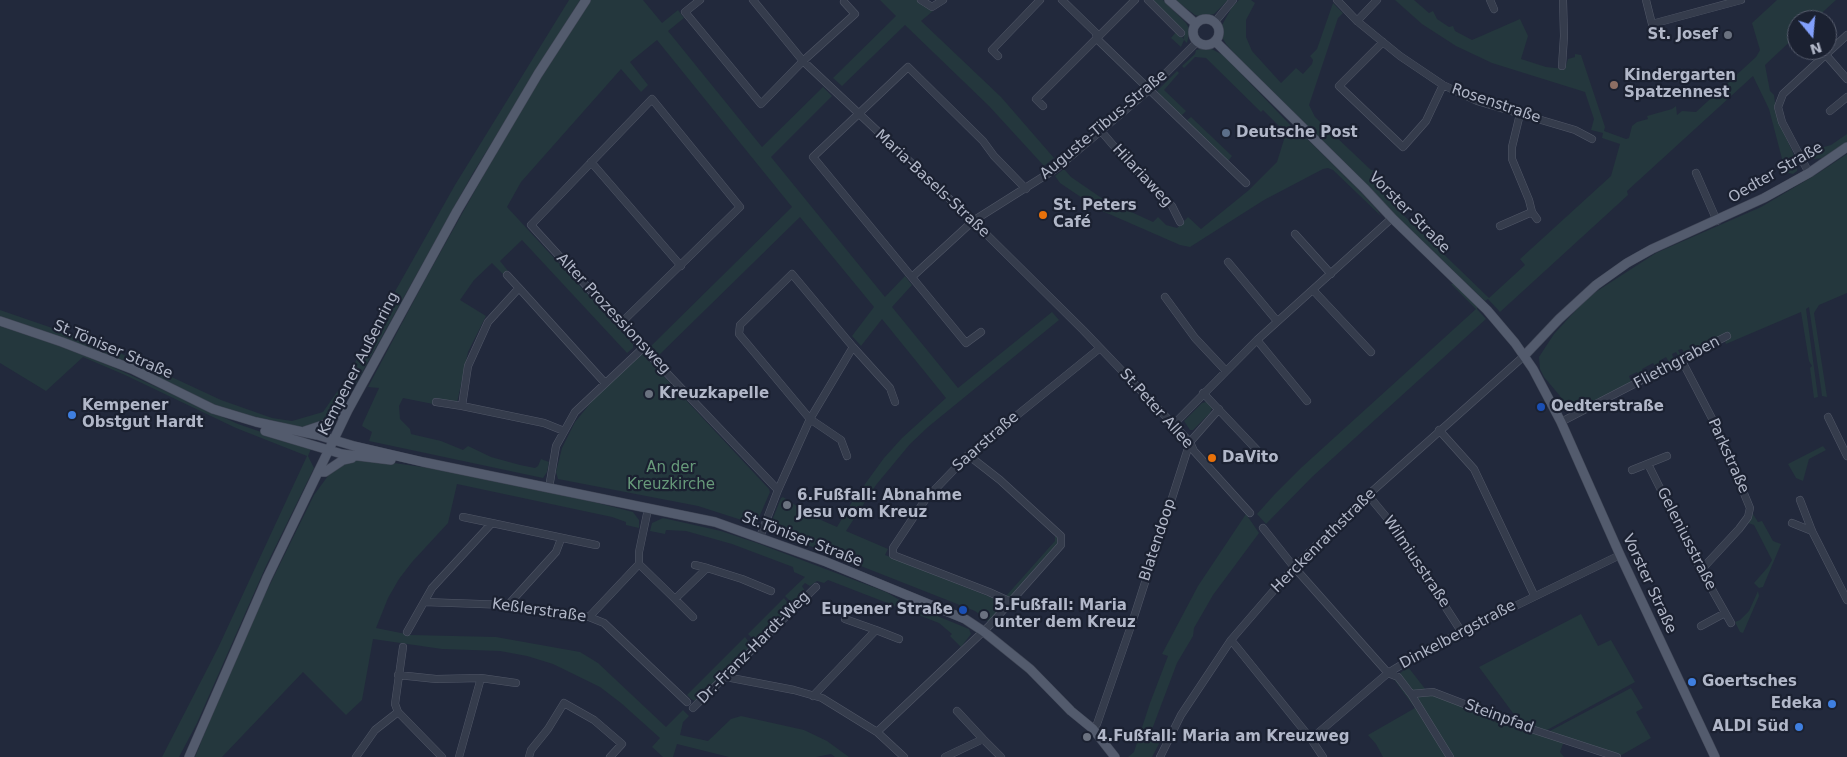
<!DOCTYPE html>
<html>
<head>
<meta charset="utf-8">
<style>
  body { margin:0 }
  #map { position:relative; width:1847px; height:757px; overflow:hidden; background:#22293c; font-family:"DejaVu Sans",sans-serif }
  canvas { display:block }
  .north { position:absolute; left:1787px; top:10px; width:50px; height:50px; box-sizing:border-box; background:#1b2131; border:1px solid #575d6d; border-radius:50%; rotate:163deg; font-size:14px; font-weight:700; line-height:20px; text-align:center; color:#b1b7c8 }
  .north::after { content:''; display:block; margin:auto; width:18px; height:22px; background:#82a0fc; clip-path:polygon(50% 0,100% 100%,50% 72%,0 100%) }
</style>
</head>
<body>
<div id="map">
<canvas width="1847" height="757"></canvas>
<div class="north">N</div>
</div>
<script>
const c = document.querySelector('canvas').getContext('2d');
c.lineJoin = 'round';
function paint(path, color) { c.fillStyle = color; c.fill(path, 'evenodd'); }
const poly = rows => new Path2D(rows.map(r => 'M' + r).join(''));
function trace(path, color, width, dash) { c.strokeStyle = color; c.lineWidth = width; c.lineCap = dash ? 'butt' : 'round'; c.setLineDash(dash || []); c.stroke(path); }
function drawText(font, color, halo, rows, align = 'center') {
  c.font = font + ' "DejaVu Sans",sans-serif'; c.lineWidth = 4.5; c.setLineDash([]); c.textBaseline = 'middle'; c.strokeStyle = halo; c.fillStyle = color; for (const [text, x, y, turn = 0] of rows) {
    c.save(); c.translate(x, y); c.rotate((+turn || 0) * Math.PI / 180); c.textAlign = isNaN(turn) ? turn : align; if (halo) c.strokeText(text, 0, 0); c.fillText(text, 0, 0); c.restore();
  }
}
const green = poly([
  [569,0,580,0,473,173,354,387,344,382,325,422,309,428,295,429,222,409,57,336,0,317,0,310,84,339,120,353,221,400,272,418,292,421,323,412,344,382,455,185],
  [591,0,643,0,662,23,678,10,684,18,668,31,762,147,823,87,832,96,771,157,885,297,905,276,912,285,892,307,958,388,1052,312,1059,320,928,427,910,444,876,485,846,531,888,549,885,555,1005,603,989,622,975,611,772,531,771,523,781,498,783,497,812,516,837,527,852,502,884,458,902,438,946,398,882,319,861,346,852,336,874,307,800,217,658,356,650,347,792,207,657,40,630,62,648,85,641,92,621,69,521,182,507,207,615,324,633,344,633,348,627,353,522,240,500,261,508,271,504,275,492,263,474,280,460,300,486,316,468,352,457,403,434,398,433,404,403,398,399,406,400,419,410,429,411,434,441,441,463,450,468,446,491,457,520,465,535,468,538,466,541,459,549,462,547,472,543,478,369,441,372,432,362,426,363,423,379,388,368,387,426,278,482,178,531,93],
  [880,0,917,0,933,11,921,21,1001,97,1054,158,1044,166,989,106,905,25,842,86,833,78,896,16],
  [1153,0,1163,0,1186,23,1190,30,1187,43,1184,40,1181,47,1171,38,1176,32,1184,39,1183,34],
  [1175,0,1228,0,1214,14,1201,17,1195,15],
  [1239,0,1251,0,1255,3,1246,20,1246,37,1252,51,1281,83,1296,68,1303,74,1312,64,1313,60,1310,56,1317,49,1333,3,1343,13,1338,18,1309,105,1315,117,1371,170,1378,170,1379,171,1372,179,1387,192,1397,209,1489,298,1525,265,1520,259,1611,176,1620,144,1602,138,1603,133,1591,130,1594,119,1585,92,1492,63,1456,46,1422,24,1395,0,1414,0,1429,13,1433,11,1437,19,1449,27,1453,26,1455,31,1472,40,1520,19,1528,36,1521,59,1546,67,1565,69,1568,59,1575,57,1575,54,1581,55,1605,127,1604,131,1626,139,1629,138,1632,126,1637,122,1648,119,1647,116,1672,109,1676,106,1677,115,1682,111,1696,112,1756,57,1760,50,1752,23,1777,0,1836,0,1814,20,1797,20,1797,35,1765,65,1770,91,1774,95,1777,117,1797,162,1797,171,1793,174,1789,173,1786,174,1769,109,1753,76,1627,191,1628,195,1500,312,1488,299,1485,301,1385,206,1378,196,1240,60,1226,44,1222,37,1221,27,1232,7],
  [1208,47,1223,55,1299,134,1303,135,1358,189,1378,211,1381,216,1333,170,1328,168,1323,169,1264,200,1190,247,1180,245,1100,210,1060,183,1055,176,1064,169,1071,177,1103,199,1153,222,1158,217,1166,225,1177,228,1188,217,1201,229,1249,190,1277,162,1286,133,1263,110,1261,112,1206,58,1195,57,1184,68,1182,66,1195,54,1196,50],
  [1177,71,1179,73,1164,90,1186,111,1181,116,1157,91],
  [1191,117,1232,156,1229,160,1227,160,1186,121],
  [1847,134,1847,143,1822,158,1814,159,1806,152,1831,145],
  [1847,154,1847,293,1819,305,1814,313,1827,397,1822,396,1821,388,1809,307,1806,309,1818,397,1814,398,1810,368,1812,366,1809,361,1801,312,1726,344,1723,335,1685,354,1682,349,1678,350,1681,356,1679,357,1676,352,1672,354,1674,360,1669,362,1666,357,1659,361,1662,366,1657,369,1653,363,1642,369,1645,375,1640,377,1637,372,1629,376,1631,382,1574,411,1565,412,1560,396,1544,377,1540,369,1539,357,1554,334,1588,297,1656,253,1761,207,1817,174],
  [1451,284,1455,284,1478,307,1477,309,1486,319,1312,477,1266,524,1257,514,1274,495,1302,467,1476,309],
  [0,325,55,343,95,359,238,424,311,449,308,456,314,468,266,566,197,723,179,757,162,757,218,648,307,456,236,428,125,375,83,357,46,391,0,363],
  [642,354,644,355,769,489,770,492,757,522,754,524,698,506,558,479,556,472,562,448,575,422,593,400],
  [1206,402,1212,408,1210,413,1193,430,1190,430,1184,421,1202,403],
  [1823,446,1826,450,1809,459,1803,481,1796,478,1788,464],
  [353,460,387,462,443,470,578,498,633,512,639,520,639,528,626,525,626,522,612,517,457,484,448,523,412,562,399,579,388,598,376,628,411,635,496,637,580,652,598,663,666,727,683,710,689,716,683,722,680,735,708,741,731,719,741,716,804,730,827,741,849,757,835,757,831,754,816,757,729,757,677,744,673,757,663,757,652,747,660,738,621,703,600,687,553,664,527,656,500,651,442,649,373,639,362,700,346,715,303,672,222,757,195,757,241,643,314,495,333,469],
  [1246,514,1259,533,1213,595,1194,628,1193,636,1177,663,1151,732,1152,734,1161,740,1152,757,1128,757,1134,752,1150,703,1168,656,1162,654,1198,586],
  [1753,514,1758,522,1762,521,1773,541,1781,544,1763,587,1759,588,1754,583,1768,567,1772,560,1754,525,1748,523],
  [663,518,721,531,757,543,886,592,903,602,969,629,971,634,961,647,950,636,952,634,939,623,828,580,824,583,817,581,810,586,805,583,802,586,805,591,804,594,792,603,785,596,805,577,794,572,793,567,732,544,686,531,666,530,665,534,650,531,652,523],
  [1055,534,1058,537,1058,543,1010,597,1006,596,1055,541],
  [1758,591,1759,596,1743,633,1740,632,1735,622,1740,620,1749,611],
  [784,598,791,607,757,641,754,640,748,634],
  [1581,614,1598,646,1611,640,1635,682,1547,730,1547,731,1521,724,1479,667],
  [745,637,752,646,695,701,691,699,687,695],
  [1408,667,1426,690,1414,692,1399,674],
  [1396,676,1448,757,1383,757,1376,744,1368,735,1415,708,1393,678],
  [1631,688,1643,708,1636,712,1651,738,1620,756,1548,732],
  [1432,693,1564,741,1560,752,1564,757,1453,757,1439,738,1416,697]
]);
const minor = poly([
  [700,0,685,12,761,104,803,61,855,14,844,2],
  [753,0,803,61,973,221,1083,330,1190,442,1194,451,1250,513],
  [921,0,932,7,943,0],
  [1062,0,1096,33,1097,39,1246,183],
  [1148,0,1181,33],
  [1337,0,1357,21,1400,56,1443,85,1477,101,1575,130,1592,139],
  [1490,0,1494,9],
  [1646,0,1652,24,1741,0],
  [1357,21,1377,0],
  [1214,23,1233,0],
  [1383,42,1339,86,1403,147,1426,121,1443,85],
  [1826,55,1847,79],
  [998,56,992,50,1040,0],
  [1562,66,1564,36,1563,0],
  [1043,106,1036,99,1135,0],
  [1830,111,1847,97],
  [1520,114,1512,147,1512,159,1529,200,1532,212,1537,219],
  [1101,131,1124,158,1172,206,1180,222],
  [591,162,681,266],
  [1696,173,1717,221],
  [1809,173,1782,122,1778,107,1783,94,1847,35],
  [1500,226,1532,212],
  [1295,234,1331,274],
  [1228,262,1277,321],
  [507,275,519,288],
  [912,277,973,221,1057,168,1149,90,1197,42],
  [1313,290,1371,352],
  [1165,297,1195,338,1226,371],
  [621,323,740,207,652,99,531,225,643,348,778,490],
  [981,332,966,343,813,157,908,67,983,141,994,156,1026,189],
  [1257,340,1307,401],
  [1682,361,1717,428,1750,508,1748,517,1739,529,1701,570],
  [1203,393,1257,450],
  [436,402,462,406],
  [1828,417,1847,456],
  [1561,422,1727,336],
  [1173,425,1257,340,1392,218],
  [1439,430,1474,469,1534,595],
  [564,431,544,423,462,406,468,366,488,322,519,288,605,383],
  [847,456,841,440,810,419,739,334,740,325,792,274,853,347,890,388,895,402],
  [1648,464,1701,570,1731,623],
  [1632,470,1667,456],
  [549,488,556,446,575,412,643,348],
  [1368,495,1392,524,1461,631],
  [1800,500,1812,531,1847,600],
  [463,517,492,523],
  [1792,523,1812,531],
  [1263,528,1294,567,1388,673,1398,677,1411,694,1433,692,1519,725,1617,757],
  [760,537,778,490,810,419,853,347],
  [639,564,675,599,707,568,742,579,771,591],
  [695,565,707,568],
  [675,599,693,617],
  [424,602,432,588,492,523,596,545],
  [1011,602,989,592,893,555,893,548,925,500,968,455,1100,348],
  [508,605,556,552,561,539],
  [589,617,639,564,639,552,648,509],
  [1701,626,1725,613],
  [876,630,899,639],
  [407,632,424,602,508,605,589,617,604,623,687,702],
  [1231,640,1311,739,1323,757],
  [403,647,395,704,398,712,442,757],
  [398,675,436,679,481,678,459,757],
  [726,677,794,690,822,698,877,732,904,757],
  [481,678,516,683],
  [1411,694,1450,757],
  [813,696,876,630,845,619],
  [693,708,816,587],
  [957,711,983,739],
  [1093,729,1097,724,1132,623,1190,442,1219,409],
  [877,732,989,626,1061,545,1061,536,1000,480,968,455],
  [1311,739,1388,673,1431,647,1620,555],
  [356,757,375,730,398,712],
  [529,757,531,750,548,729,564,703,594,720,622,744,610,757],
  [945,757,983,739,1001,757],
  [1160,757,1181,715,1231,640,1294,567,1368,495,1524,356]
]);
const major = poly([
  [1169,0,1196,24],
  '1193 32a13 13 0 1 1 26 0a13 13 0 1 1-26 0Z',
  [1215,41,1365,189,1392,218,1487,310,1515,343,1533,369,1561,422,1620,555,1715,757],
  [0,321,62,342,132,369,213,409,256,422,317,435,354,446,423,462,715,522,824,561,965,619,983,631,1030,669,1071,711,1093,729,1115,757],
  [1524,356,1559,319,1596,285,1627,263,1652,249,1764,198,1809,173,1847,147],
  [265,431,342,454,391,460],
  [305,431,326,424,339,412,348,410],
  [318,472,325,472,343,460,352,458],
  [189,757,267,578,348,410,457,211,538,74,586,0]
]);
const markers = [
  [1728,35,5,"#6b7280"],
  [1614,85,5,"#8d6e63"],
  [1226,133,5,"#5c6f8a"],
  [1043,215,5,"#e8710a"],
  [649,394,5,"#6b7280"],
  [1541,407,5,"#1a4fb4"],
  [72,415,5,"#3f7fe0"],
  [1212,458,5,"#e8710a"],
  [787,505,5,"#6b7280"],
  [963,610,5,"#1a4fb4"],
  [984,615,5,"#6b7280"],
  [1692,682,5,"#3f7fe0"],
  [1832,704,5,"#3f7fe0"],
  [1799,727,5,"#3f7fe0"],
  [1087,737,5,"#6b7280"]
];
const poiNames = [
  ["St. Josef",1718,35,"right"],
  ["Kindergarten",1624,76],
  ["Spatzennest",1624,93],
  ["Deutsche Post",1236,133],
  ["St. Peters",1053,206],
  ["Café",1053,223],
  ["Kreuzkapelle",659,394],
  ["Kempener",82,406],
  ["Obstgut Hardt",82,423],
  ["Oedterstraße",1551,407],
  ["DaVito",1222,458],
  ["6.Fußfall: Abnahme",797,496],
  ["Jesu vom Kreuz",797,513],
  ["5.Fußfall: Maria",994,606],
  ["unter dem Kreuz",994,623],
  ["Eupener Straße",953,610,"right"],
  ["Goertsches",1702,682],
  ["Edeka",1822,704,"right"],
  ["ALDI Süd",1789,727,"right"],
  ["4.Fußfall: Maria am Kreuzweg",1097,737]
];
const streetNames = [
  ["Rosenstraße",1496,104,19],
  ["Auguste-Tibus-Straße",1104,125,-40],
  ["Oedter Straße",1776,173,-30],
  ["Hilariaweg",1142,176,47],
  ["Maria-Basels-Straße",932,184,43],
  ["Vorster Straße",1409,213,45],
  ["Alter Prozessionsweg",613,314,47],
  ["St.Töniser Straße",113,350,23],
  ["Fliethgraben",1677,363,-28],
  ["Kempener Außenring",359,364,-63],
  ["St.Peter Allee",1156,409,48],
  ["Saarstraße",986,442,-41],
  ["Parkstraße",1728,456,66],
  ["Geleniusstraße",1686,539,63],
  ["St.Töniser Straße",802,540,21],
  ["Blatendoop",1158,540,-72],
  ["Herckenrathstraße",1324,541,-45],
  ["Wilmiusstraße",1416,562,56],
  ["Vorster Straße",1649,584,65],
  ["Keßlerstraße",539,611,8],
  ["Dinkelbergstraße",1458,635,-28],
  ["Dr.-Franz-Hardt-Weg",754,648,-45],
  ["Steinpfad",1499,717,20]
];
const parkNames = [
  ["An der",671,468],
  ["Kreuzkirche",671,485]
];
paint(green, '#24373d');
trace(minor, '#515767', 8);
trace(major, '#3f4555', 10);
trace(minor, '#353c4c', 7);
trace(major, '#535b6d', 9);
for (const [x, y, r, color] of markers) { const dot = new Path2D(); dot.arc(x, y, r, 0, 2 * Math.PI); c.fillStyle = color; c.fill(dot); trace(dot, '#1b2131', 2); }
drawText('bold 15px', '#b1b7c8', '#1b2131', poiNames, 'left');
drawText('15px', '#b1b7c8', '#1b2131', streetNames);
drawText('15px', '#679a7a', '#1b2131', parkNames);
</script>
</body>
</html>
